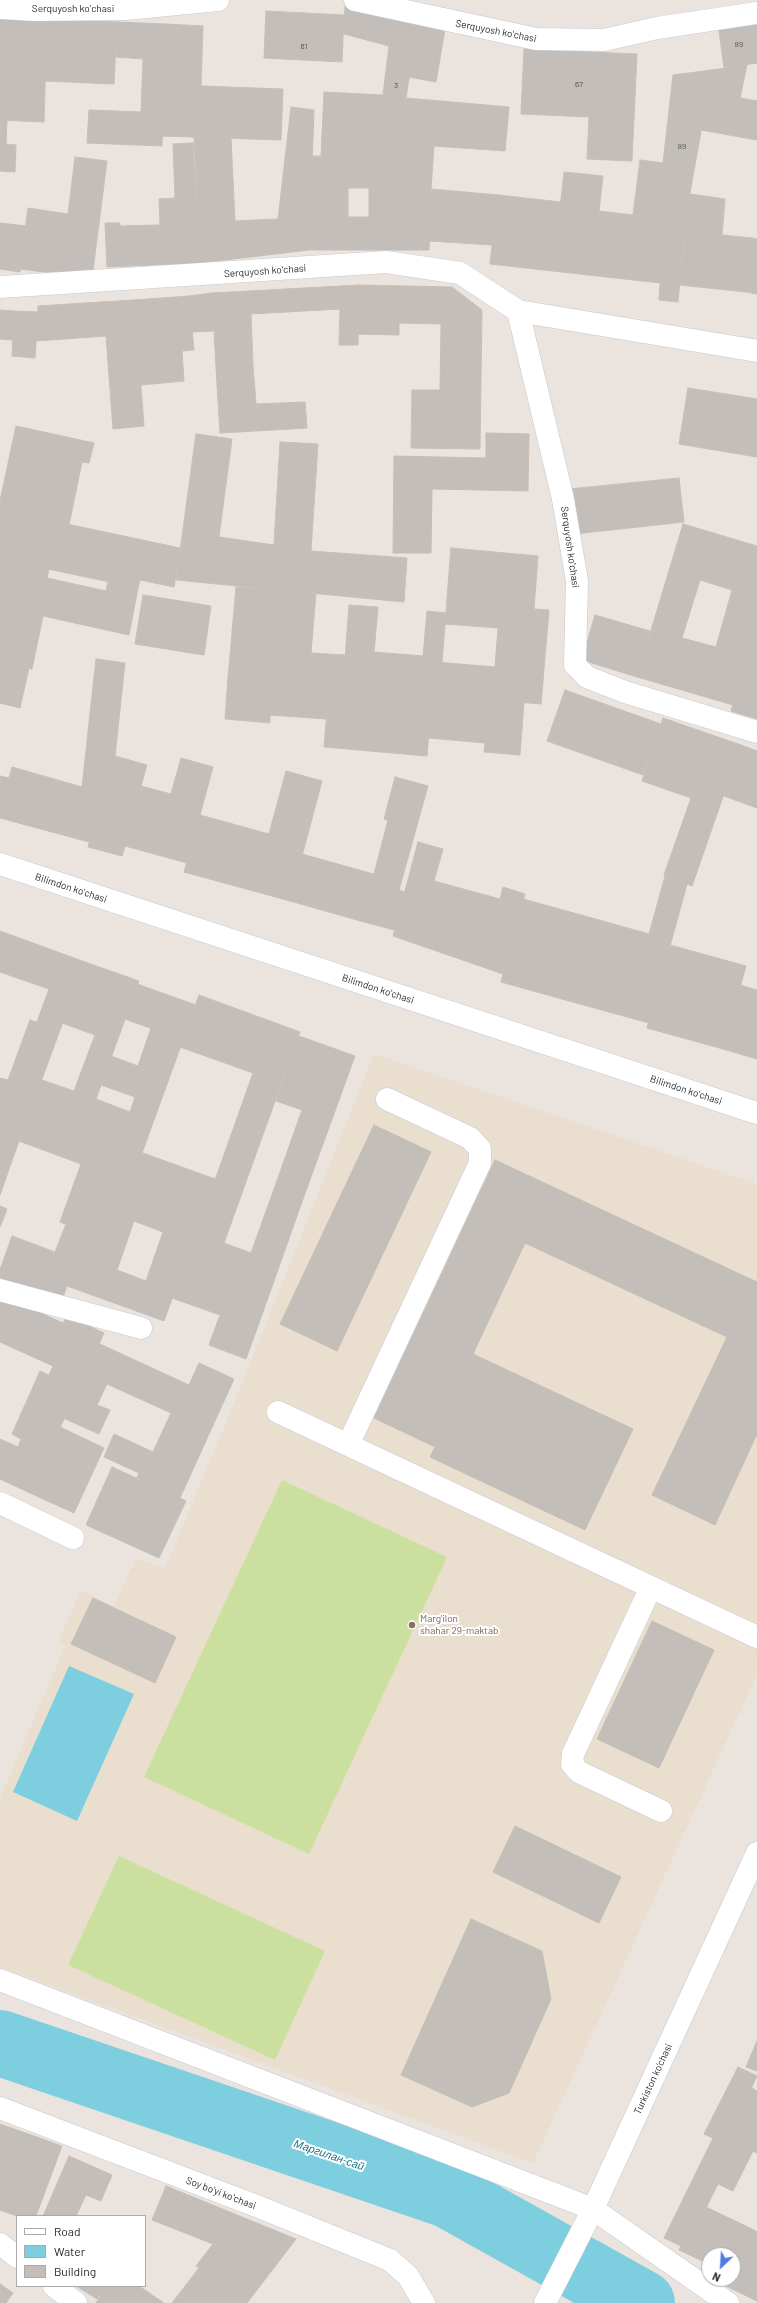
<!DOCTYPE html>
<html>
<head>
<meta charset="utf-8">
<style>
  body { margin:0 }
  #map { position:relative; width:757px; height:2303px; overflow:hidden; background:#eae3de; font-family:Barlow,sans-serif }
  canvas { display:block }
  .legend { position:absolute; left:16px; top:2215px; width:130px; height:72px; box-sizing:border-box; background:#fff; border:1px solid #aaa; margin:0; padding:5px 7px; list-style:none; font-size:12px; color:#2a2a2a }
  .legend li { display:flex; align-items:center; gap:8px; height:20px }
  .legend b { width:20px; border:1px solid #aaa }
  .north { position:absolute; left:701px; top:2247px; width:40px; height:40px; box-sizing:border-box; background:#fff; border:1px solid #aaa; border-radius:50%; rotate:205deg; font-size:11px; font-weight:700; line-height:16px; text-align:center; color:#2a2a2a }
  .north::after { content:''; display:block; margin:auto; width:14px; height:18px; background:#517be3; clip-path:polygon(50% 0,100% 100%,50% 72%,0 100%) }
</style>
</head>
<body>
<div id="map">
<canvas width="757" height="2303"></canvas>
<ul class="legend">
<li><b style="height:5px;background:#fff"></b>Road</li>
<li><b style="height:11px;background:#7dcfdf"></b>Water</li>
<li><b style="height:11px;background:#c3beb9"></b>Building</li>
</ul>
<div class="north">N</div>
</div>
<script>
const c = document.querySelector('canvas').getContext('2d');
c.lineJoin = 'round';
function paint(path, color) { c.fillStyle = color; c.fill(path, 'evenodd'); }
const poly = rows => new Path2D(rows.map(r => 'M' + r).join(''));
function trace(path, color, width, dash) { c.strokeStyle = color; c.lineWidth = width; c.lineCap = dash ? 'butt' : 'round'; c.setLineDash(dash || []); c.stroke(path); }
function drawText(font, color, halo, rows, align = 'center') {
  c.font = font + ' Barlow,sans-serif'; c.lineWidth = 4; c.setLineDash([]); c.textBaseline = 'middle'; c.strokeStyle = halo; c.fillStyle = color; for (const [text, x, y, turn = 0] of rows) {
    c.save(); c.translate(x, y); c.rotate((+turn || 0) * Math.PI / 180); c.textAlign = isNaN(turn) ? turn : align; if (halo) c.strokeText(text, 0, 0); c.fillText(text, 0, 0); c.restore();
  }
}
const education = poly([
  [374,1054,757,1184,757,1674,533,2163,0,1967,0,1798,65,1646,58,1643,81,1590,114,1606,136,1558,165,1569,242,1384]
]);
const pitch = poly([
  [282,1480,447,1557,309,1854,144,1777],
  [119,1856,325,1951,275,2060,68,1965]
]);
const water = poly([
  [69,1666,134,1694,77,1821,13,1792]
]);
const river = poly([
  [0,2043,448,2195,642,2303]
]);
const building = poly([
  [345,6,418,24,396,158,321,156,324,92,383,95,389,46,344,34,345,6],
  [266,11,344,15,342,62,264,58,266,11],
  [0,17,47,19,44,122,0,120,0,17],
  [47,19,117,22,114,84,45,81,47,19],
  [757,19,757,63,724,68,718,24,757,19],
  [117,22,166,24,162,146,87,143,89,110,141,112,143,59,116,57,117,22],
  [166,24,203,26,201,86,283,89,281,140,162,136,166,24],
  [418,24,445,29,436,82,409,77,418,24],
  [524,49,637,54,632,161,587,159,589,117,521,114,524,49],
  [747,65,740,98,757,101,757,140,701,130,712,70,747,65],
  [712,70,690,193,660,189,673,75,712,70],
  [406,98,509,107,505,151,434,146,431,189,498,195,492,245,430,241,431,212,394,211,396,158,406,98],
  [291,107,314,110,309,250,200,263,194,137,231,138,235,221,278,219,291,107],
  [0,120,7,120,6,144,16,145,15,172,0,171,0,120],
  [193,143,200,263,107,267,105,223,120,223,120,226,160,225,159,199,175,198,173,144,193,143],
  [312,156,396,158,394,211,431,212,429,250,309,250,312,156],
  [348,188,369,188,369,217,348,217,348,188],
  [75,157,107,161,92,278,20,269,28,208,68,214,75,157],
  [640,160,663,163,660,189,690,193,682,259,556,244,564,172,603,176,599,211,633,215,640,160],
  [690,194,725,199,722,235,752,238,746,292,680,285,690,194],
  [498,195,561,202,556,244,493,237,498,195],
  [0,223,26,226,20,272,0,269,0,223],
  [493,237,682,259,678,302,659,300,660,283,490,264,493,237],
  [752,238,757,239,757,294,746,292,752,238],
  [359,285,358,345,339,345,340,309,251,314,253,366,216,368,212,293,359,285],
  [359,285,452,287,482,310,480,449,411,448,412,390,440,390,441,324,399,323,399,335,358,334,359,285],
  [212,293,214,331,192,332,189,296,212,293],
  [189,296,194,350,182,351,184,381,141,385,134,300,189,296],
  [134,300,144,426,113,429,106,336,36,341,38,306,134,300],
  [0,310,14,311,13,340,0,339,0,310],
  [14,311,38,312,35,358,12,356,14,311],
  [253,366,256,404,305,402,307,428,220,433,216,368,253,366],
  [688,388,757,399,757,457,679,444,688,388],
  [16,426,94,443,89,463,82,462,69,525,0,510,0,501,16,426],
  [486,433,529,434,528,491,432,489,431,553,393,553,394,456,486,458,486,433],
  [196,434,232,439,219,537,274,545,268,589,176,580,196,434],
  [280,442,318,444,311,551,407,558,404,602,268,589,274,545,280,442],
  [679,478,684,522,574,534,569,489,679,478],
  [0,510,34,517,24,564,0,559,0,510],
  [34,517,180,548,174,587,140,580,138,588,24,564,34,517],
  [683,524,757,546,757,623,733,705,637,677,683,524],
  [700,580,732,590,716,647,682,638,700,580],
  [451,548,538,556,534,609,549,610,541,704,432,695,435,662,495,667,498,628,445,624,451,548],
  [0,559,19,563,0,651,0,559],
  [19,563,49,569,47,578,106,591,108,582,138,588,129,635,43,616,32,669,0,663,0,651,19,563],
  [236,587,316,593,311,653,345,655,343,688,228,678,236,587],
  [143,595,211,606,204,655,135,644,143,595],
  [349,605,378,607,374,652,423,656,427,611,446,613,442,662,435,662,432,695,343,688,349,605],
  [595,615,650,631,637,677,582,660,595,615],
  [757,623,757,719,731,711,757,623],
  [96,659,125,663,115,756,89,842,0,818,0,809,12,767,82,787,96,659],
  [0,663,29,668,20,708,0,703,0,663],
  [228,678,329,687,326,719,270,715,270,723,225,719,228,678],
  [329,687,432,695,427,756,324,747,329,687],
  [565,690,661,724,643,775,547,741,565,690],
  [432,695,524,703,520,755,484,752,485,743,429,738,432,695],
  [663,718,741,745,692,886,664,875,691,798,642,781,663,718],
  [741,745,757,751,757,808,724,796,741,745],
  [115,756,147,765,141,786,171,794,181,758,213,767,187,863,125,846,122,856,88,847,115,756],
  [286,771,322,781,290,901,184,872,200,815,269,834,286,771],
  [0,776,9,778,0,809,0,776],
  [395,777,428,786,399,890,405,892,394,930,357,920,370,873,374,874,388,820,384,819,395,777],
  [418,842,443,849,434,881,500,899,503,887,525,894,503,974,393,936,418,842],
  [302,854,370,873,357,920,290,901,302,854],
  [665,876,687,884,649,1023,569,1001,592,918,649,934,665,876],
  [523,899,592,918,569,1001,501,982,523,899],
  [0,931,85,962,60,1030,37,1022,49,989,0,972,0,931],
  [670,945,746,966,723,1049,647,1028,670,945],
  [85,962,139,981,84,1132,30,1112,42,1080,74,1091,95,1035,62,1023,85,962],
  [137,984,196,1005,183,1040,125,1019,137,984],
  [740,985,757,990,757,1059,723,1049,740,985],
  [199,995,300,1032,247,1179,219,1169,253,1073,180,1047,199,995],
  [30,1020,60,1030,14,1155,0,1150,0,1078,8,1080,30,1020],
  [151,1028,183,1040,142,1153,84,1132,96,1099,130,1112,135,1097,101,1085,111,1056,138,1066,151,1028],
  [299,1036,355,1056,303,1199,274,1189,302,1110,276,1101,299,1036],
  [30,1112,118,1144,86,1232,60,1222,81,1164,19,1141,30,1112],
  [374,1125,431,1152,337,1351,280,1324,374,1125],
  [118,1144,215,1179,198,1227,101,1192,118,1144],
  [0,1150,14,1155,0,1195,0,1150],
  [495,1160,757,1282,757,1434,715,1525,652,1495,727,1337,525,1243,473,1354,633,1429,585,1530,430,1457,435,1447,374,1418,495,1160],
  [219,1169,247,1179,224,1243,251,1253,274,1189,303,1199,264,1309,179,1278,219,1169],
  [101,1192,198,1227,164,1321,67,1286,101,1192],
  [134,1221,163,1232,146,1281,117,1270,134,1221],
  [0,1206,7,1209,0,1227,0,1206],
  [66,1224,86,1232,62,1300,0,1278,0,1270,12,1236,55,1252,66,1224],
  [179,1278,264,1309,246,1359,209,1345,220,1315,172,1298,179,1278],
  [0,1295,63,1323,67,1316,104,1333,99,1344,89,1339,54,1414,64,1419,30,1493,0,1479,0,1439,18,1447,21,1439,12,1434,40,1371,49,1375,53,1366,0,1342,0,1295],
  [89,1339,189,1385,199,1363,234,1379,180,1498,136,1479,139,1473,104,1457,114,1434,153,1452,171,1413,107,1384,97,1405,110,1410,99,1434,54,1414,89,1339],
  [60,1427,104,1448,74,1513,30,1493,60,1427],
  [112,1467,186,1501,159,1558,86,1525,112,1467],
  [93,1598,176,1637,155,1683,71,1644,93,1598],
  [652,1621,714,1650,659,1768,597,1739,652,1621],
  [515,1826,621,1877,599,1923,493,1872,515,1826],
  [471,1919,542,1951,551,1999,509,2093,472,2107,401,2075,471,1919],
  [757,2041,757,2071,746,2067,757,2041],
  [738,2067,757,2076,740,2112,745,2115,730,2146,704,2134,738,2067],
  [752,2088,757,2091,757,2153,733,2141,745,2115,740,2112,752,2088],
  [0,2124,62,2146,36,2216,17,2216,0,2210,0,2124],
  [713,2138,730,2146,733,2141,753,2151,733,2191,718,2184,697,2226,692,2223,681,2246,664,2238,713,2138],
  [69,2156,112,2175,101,2201,86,2195,76,2216,43,2216,69,2156],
  [166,2186,296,2239,247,2303,172,2303,199,2268,196,2266,213,2244,152,2220,166,2186],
  [706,2207,754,2230,733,2272,733,2255,709,2255,709,2264,679,2250,692,2223,697,2226,706,2207],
  [754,2230,757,2232,757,2301,726,2286,730,2279,733,2279,733,2272,754,2230],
  [0,2284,13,2293,6,2303,0,2303,0,2284],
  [76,2286,107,2286,97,2299,76,2286],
  [107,2286,139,2286,164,2303,96,2303,107,2286]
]);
const service = poly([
  [278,1412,757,1637],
  [348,1445,480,1163,480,1149,470,1138,387,1099],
  [651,1587,573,1754,572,1764,579,1772,661,1811]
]);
const minor = poly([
  [355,0,536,39,604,40,657,28,757,13],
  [0,8,35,10,126,9,218,0],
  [0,287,386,262,460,273,518,311,563,499,577,581,575,665,587,677,625,692,757,732],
  [518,311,757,351],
  [0,864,757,1113],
  [0,1290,141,1328],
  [0,1503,73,1538],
  [0,1980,593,2209,728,2303],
  [0,2108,259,2207,390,2260,408,2276,424,2303],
  [0,2244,17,2257],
  [54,2286,76,2303]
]);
const secondary = poly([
  [545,2303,593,2209,757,1853]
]);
const markers = [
  [412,1625,4,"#8d6e63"]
];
const numberNames = [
  ["89",739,44],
  ["61",304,46],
  ["67",579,84],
  ["3",396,85],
  ["89",682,146]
];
const streetNames = [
  ["Serquyosh koʻchasi",73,9],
  ["Serquyosh koʻchasi",496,31,11],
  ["Serquyosh koʻchasi",265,271,-4],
  ["Serquyosh koʻchasi",570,547,82],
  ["Bilimdon koʻchasi",71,888,18],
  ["Bilimdon koʻchasi",378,989,18],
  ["Bilimdon koʻchasi",686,1090,18],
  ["Turkiston ko’chasi",653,2079,-65],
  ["Soy boʻyi koʻchasi",221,2193,21]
];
const educationNames = [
  ["Marg'ilon",420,1619],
  ["shahar 29-maktab",420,1631]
];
const waterNames = [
  ["Маргилан-сай",329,2155,19]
];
paint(education, '#eadecf');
paint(pitch, '#cbe09e');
paint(water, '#7dcfdf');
trace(river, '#7dcfdf', 66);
paint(building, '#c3beb9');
trace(building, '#c5bfb7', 1);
trace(service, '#c5c9d2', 23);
trace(minor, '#c5c9d2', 23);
trace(secondary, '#c5c9d2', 23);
trace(service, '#fff', 22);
trace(minor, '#fff', 22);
trace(secondary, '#fff', 22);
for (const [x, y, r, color] of markers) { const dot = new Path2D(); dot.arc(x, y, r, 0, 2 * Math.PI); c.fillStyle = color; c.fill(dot); trace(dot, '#fff', 1.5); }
drawText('8px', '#504f4e', null, numberNames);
drawText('10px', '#2a2a2a', '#fff', streetNames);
drawText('10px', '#785e54', '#fff', educationNames, 'left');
drawText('italic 11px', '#1e708a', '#fff', waterNames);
</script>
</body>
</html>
